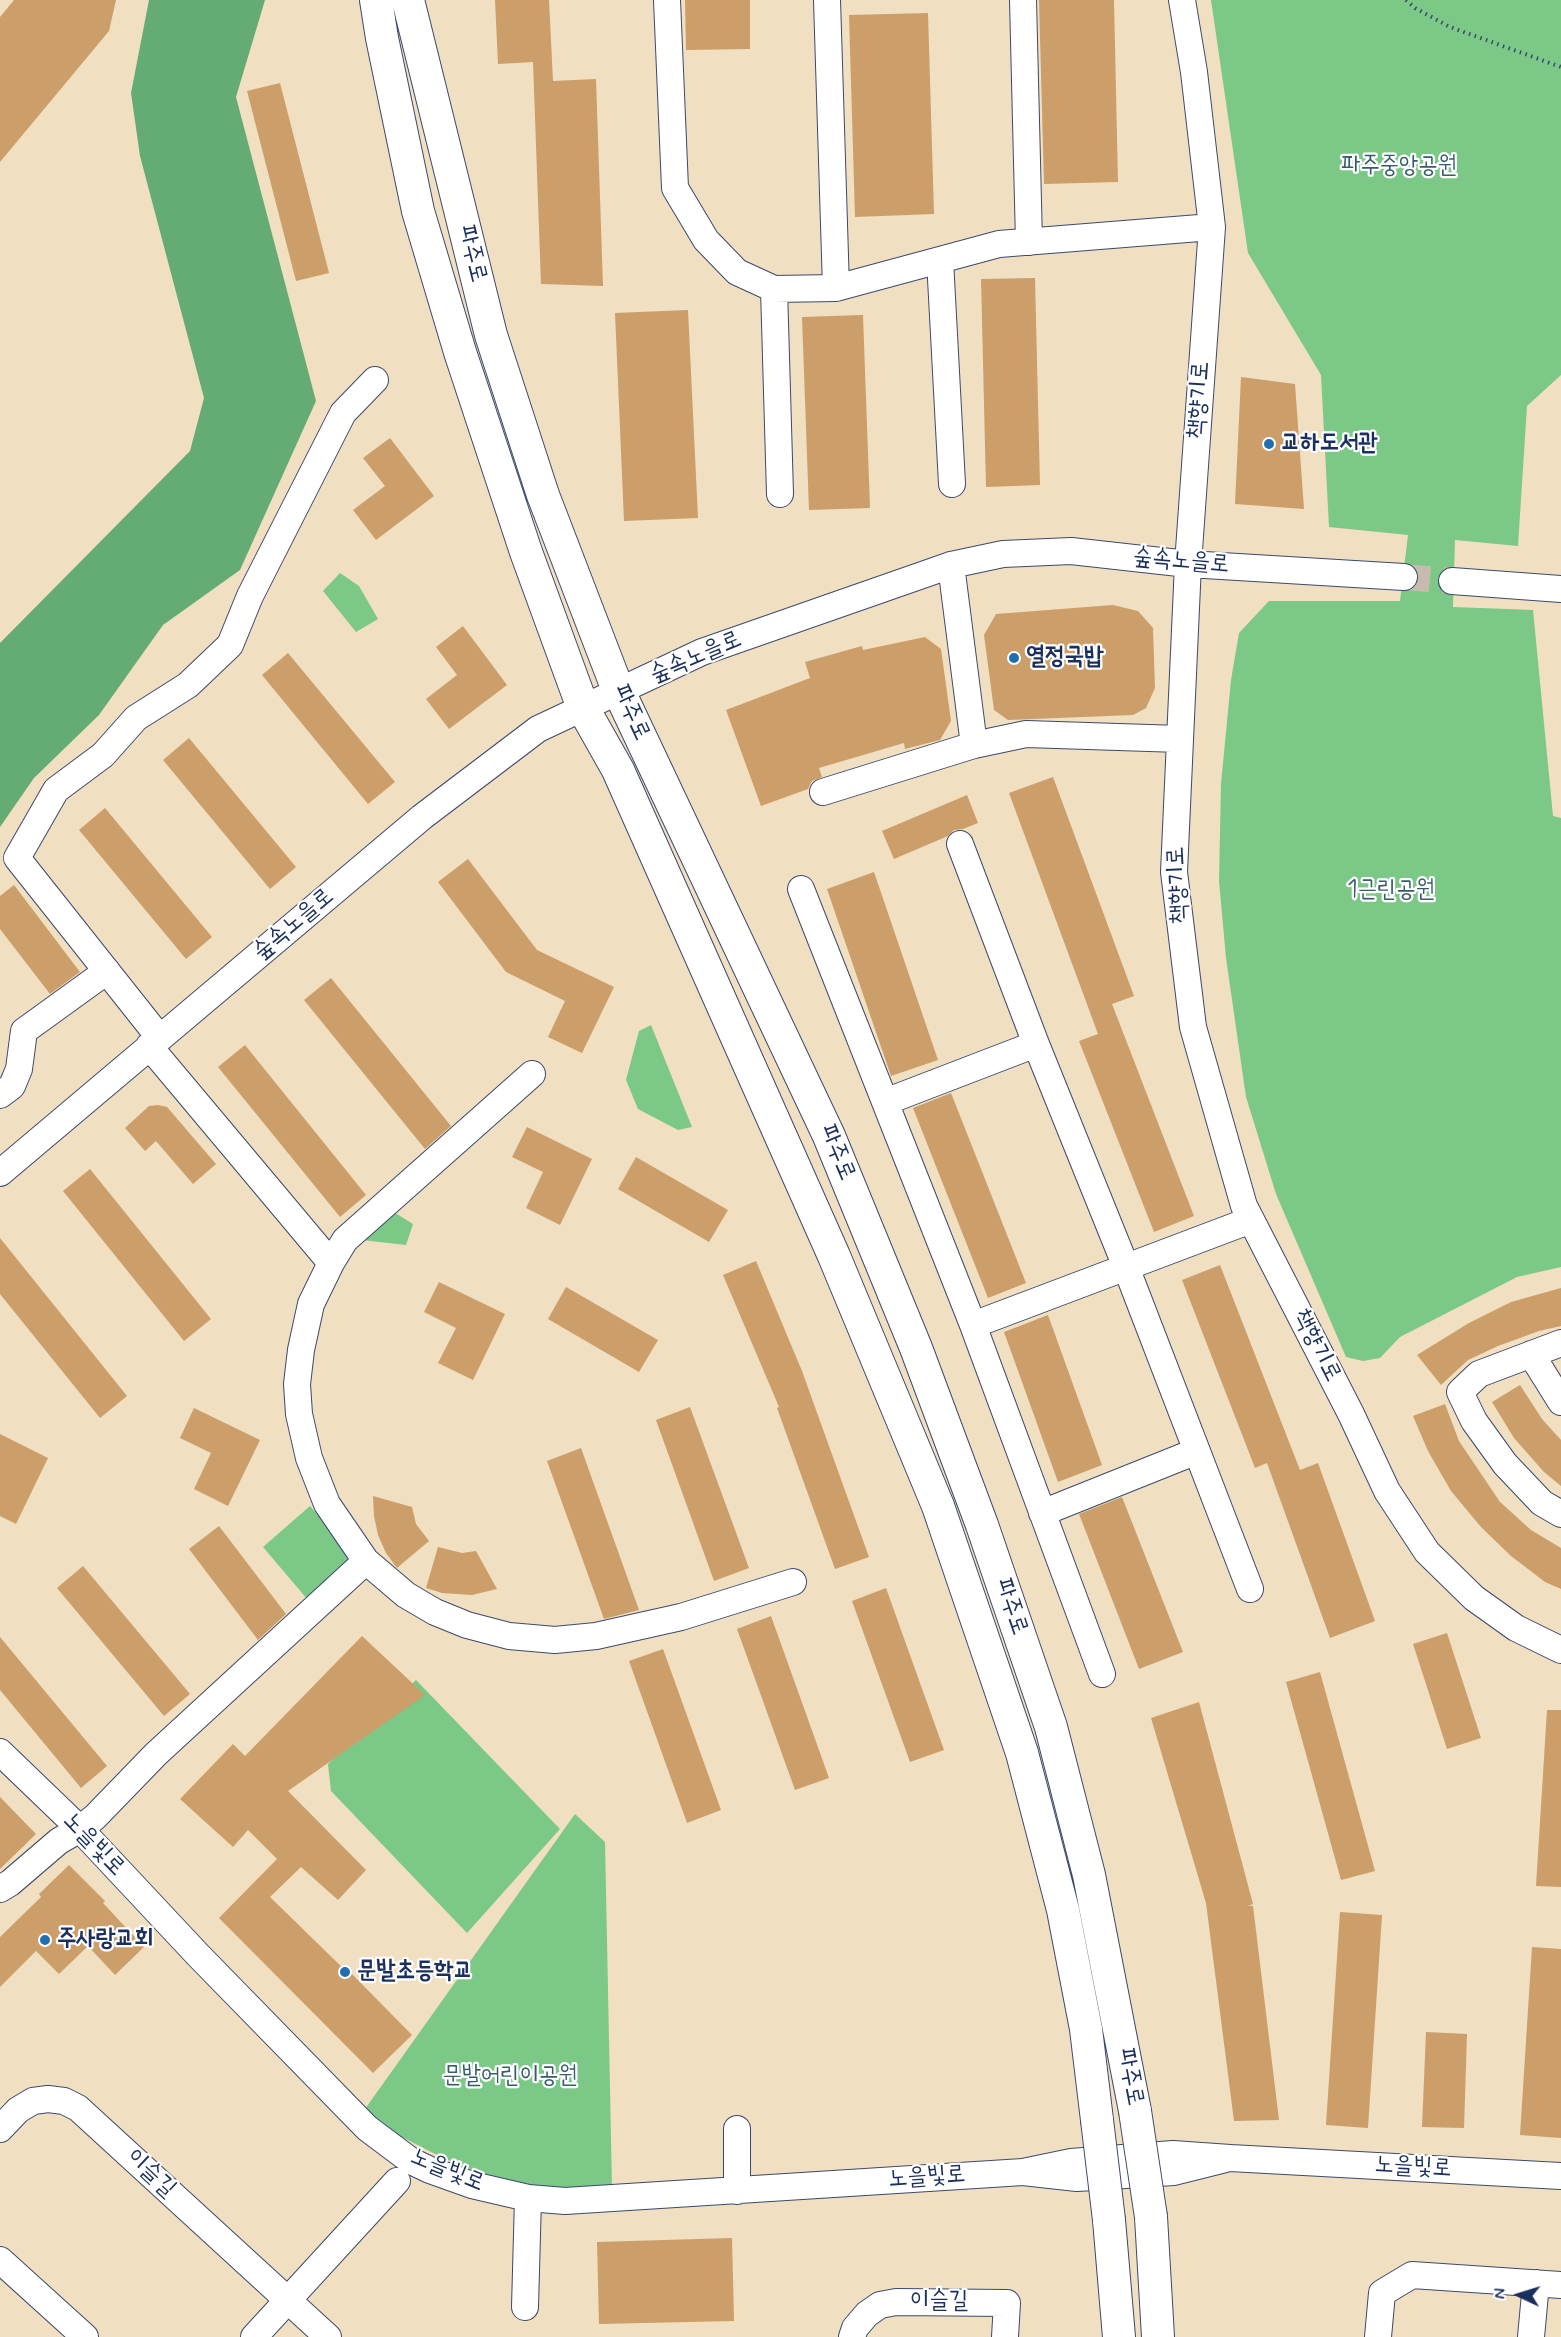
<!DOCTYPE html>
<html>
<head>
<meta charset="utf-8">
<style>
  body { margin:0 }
  #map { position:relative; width:1561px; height:2337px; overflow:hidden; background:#f1dfc1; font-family:Mynerve,sans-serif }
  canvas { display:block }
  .north { position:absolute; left:1489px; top:2265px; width:60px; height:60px; -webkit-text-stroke:4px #fff; paint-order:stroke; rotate:274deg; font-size:16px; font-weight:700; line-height:24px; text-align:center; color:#1b2f5e }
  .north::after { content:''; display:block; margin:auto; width:21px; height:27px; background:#1b2f5e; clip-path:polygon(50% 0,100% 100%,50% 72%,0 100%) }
</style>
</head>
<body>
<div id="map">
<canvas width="1561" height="2337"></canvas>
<div class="north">N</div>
</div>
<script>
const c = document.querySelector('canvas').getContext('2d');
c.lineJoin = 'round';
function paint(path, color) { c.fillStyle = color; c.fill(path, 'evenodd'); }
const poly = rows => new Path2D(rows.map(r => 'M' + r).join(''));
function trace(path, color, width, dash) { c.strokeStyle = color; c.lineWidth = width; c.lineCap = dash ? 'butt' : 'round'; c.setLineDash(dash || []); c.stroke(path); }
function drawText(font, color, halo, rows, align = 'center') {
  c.font = font + ' Mynerve,"Poor Story",sans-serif'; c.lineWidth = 4.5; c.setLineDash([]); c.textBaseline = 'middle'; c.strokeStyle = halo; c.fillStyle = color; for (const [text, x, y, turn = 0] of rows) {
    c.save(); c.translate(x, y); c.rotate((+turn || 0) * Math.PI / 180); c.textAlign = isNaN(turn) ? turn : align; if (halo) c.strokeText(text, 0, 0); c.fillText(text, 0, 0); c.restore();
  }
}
const green = poly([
  [1211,0,1561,0,1561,375,1527,406,1518,546,1455,540,1453,607,1533,610,1553,816,1561,818,1561,1267,1517,1277,1400,1337,1380,1358,1363,1361,1346,1357,1276,1194,1246,1097,1226,958,1219,881,1221,784,1231,680,1239,633,1269,601,1400,601,1408,535,1329,527,1321,375,1248,253],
  [340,573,359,586,378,619,356,632,323,591],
  [651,1025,692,1127,678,1130,638,1109,626,1080,639,1031],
  [392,1211,413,1224,406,1245,362,1240],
  [310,1506,355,1559,308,1600,263,1547],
  [416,1680,560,1829,467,1933,331,1791,328,1764],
  [575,1814,605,1842,612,2188,541,2187,482,2174,439,2156,400,2136,365,2109]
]);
const forest = poly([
  [149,0,265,0,236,97,316,401,240,570,163,625,99,715,34,778,0,827,0,643,190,451,204,398,140,156,131,93]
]);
const building = poly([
  [14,0,116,0,109,31,0,162,0,17],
  [495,0,549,0,553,81,596,79,603,286,541,284,533,62,498,64],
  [685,0,750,0,750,49,686,50],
  [1039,0,1114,0,1118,182,1044,184],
  [928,13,934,214,855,217,849,15],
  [280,83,329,273,296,281,247,91],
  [1035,278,1040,485,986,487,981,279],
  [688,310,698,518,624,521,615,313],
  [863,315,870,508,809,510,802,317],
  [1241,377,1295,384,1304,509,1235,504],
  [390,438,434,496,376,540,353,510,385,486,363,458],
  [1113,605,1138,611,1153,628,1155,688,1146,708,1133,715,1008,720,994,710,984,635,996,614],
  [463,626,507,685,449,729,426,699,457,675,436,647],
  [925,637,941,649,951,721,940,740,905,749,904,743,819,768,822,777,812,781,808,789,761,806,726,710,810,678,805,662,862,646,863,650],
  [288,653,395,782,368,804,262,675],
  [189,738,296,867,270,889,163,760],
  [1053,777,1134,996,1112,1004,1194,1216,1154,1232,1079,1041,1098,1034,1009,793],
  [967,795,978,823,963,829,954,830,948,836,894,859,882,831],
  [105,808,212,937,186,959,79,830],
  [468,859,537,950,614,987,582,1053,548,1037,565,1001,506,972,438,882],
  [874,872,938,1060,891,1076,827,889],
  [14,885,80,972,50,994,0,929,0,896],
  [331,978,451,1126,425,1149,304,1000],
  [245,1045,366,1195,340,1217,218,1067],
  [951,1093,1026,1283,988,1298,913,1108],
  [158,1105,167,1107,216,1164,193,1184,156,1141,145,1151,125,1128,149,1106],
  [527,1127,592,1159,560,1225,526,1208,543,1172,512,1157],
  [636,1157,728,1210,709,1242,618,1189],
  [90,1169,211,1319,184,1341,63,1191],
  [0,1238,127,1396,100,1418,0,1294],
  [756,1261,802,1371,869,1557,835,1569,777,1408,779,1407,723,1275],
  [1220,1265,1300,1470,1318,1463,1375,1621,1330,1638,1267,1463,1255,1468,1182,1280],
  [439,1282,505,1314,473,1380,438,1363,456,1328,424,1312],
  [566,1287,658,1340,639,1372,548,1319],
  [1561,1288,1561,1326,1539,1331,1498,1346,1468,1360,1441,1385,1417,1355,1469,1323,1511,1302],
  [1048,1315,1102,1465,1058,1482,1004,1332],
  [1520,1385,1542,1419,1561,1440,1561,1486,1544,1472,1514,1438,1492,1402],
  [1445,1404,1459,1441,1500,1502,1531,1530,1561,1548,1561,1589,1545,1582,1511,1556,1481,1527,1451,1491,1428,1451,1413,1416],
  [690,1407,749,1568,714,1581,656,1420],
  [194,1408,260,1440,228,1506,194,1489,211,1453,180,1438],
  [0,1434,48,1458,16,1524,0,1516],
  [581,1448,639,1610,604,1619,547,1461],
  [373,1496,412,1507,416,1524,429,1541,397,1568,386,1553,378,1535,374,1516],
  [1122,1497,1183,1652,1139,1669,1079,1514],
  [219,1526,286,1614,258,1640,189,1549],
  [438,1547,462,1553,476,1551,497,1589,472,1595,442,1593,426,1588],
  [83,1566,190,1694,164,1716,57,1588],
  [886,1588,944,1750,910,1762,852,1601],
  [771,1616,829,1778,795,1790,737,1629],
  [1447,1633,1481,1738,1447,1749,1413,1644],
  [362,1636,425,1695,288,1791,366,1870,338,1900,301,1867,270,1897,348,1973,349,1971,412,2035,373,2073,219,1918,277,1859,248,1830,233,1847,180,1799,233,1744,245,1756],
  [0,1637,107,1766,81,1788,0,1690],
  [663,1649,721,1810,687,1823,629,1661],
  [1320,1672,1375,1871,1341,1880,1286,1682],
  [1199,1702,1253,1904,1248,1906,1253,1906,1279,2120,1234,2121,1206,1903,1151,1718],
  [1547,1710,1561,1710,1561,1887,1536,1886],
  [0,1797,36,1834,0,1869],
  [69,1865,105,1901,103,1903,144,1947,115,1975,88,1946,59,1974,36,1951,0,1987,0,1937,41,1897,39,1894],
  [1340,1912,1382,1915,1368,2128,1326,2125],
  [1532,1947,1561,1949,1561,2138,1520,2135],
  [1426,2032,1467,2034,1464,2128,1422,2127],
  [732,2238,734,2321,599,2324,597,2242]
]);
const minorTunnel = poly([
  [1404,577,1452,581]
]);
const path = poly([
  [1406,0,1415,8,1450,27,1561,67]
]);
const minor = poly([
  [667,0,675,188,706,240,737,272,774,289,836,288,999,244,1212,227],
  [827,0,836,288],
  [1023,0,1029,242],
  [1182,0,1194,72,1212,227,1188,564,1174,872,1193,1027,1244,1206,1351,1414,1387,1491,1427,1552,1474,1598,1516,1628,1561,1650],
  [940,260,952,484],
  [774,289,780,494],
  [951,565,974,745],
  [1452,581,1561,589],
  [823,792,974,745,1026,734,1180,739],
  [960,844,1036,1044,1126,1267,1250,1589],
  [801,889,973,1325,1102,1674],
  [159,1037,17,858,56,790,103,755,136,718,188,685,230,645,250,596,343,413,375,380],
  [0,1095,12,1086,19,1069,24,1031,107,971],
  [885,1102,1036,1044],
  [0,1173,422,817,538,729,702,652,951,565,1003,554,1071,551,1188,564,1404,577],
  [331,1263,345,1240,532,1074],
  [973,1325,1251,1220],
  [1561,1343,1479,1374,1460,1392,1474,1421,1505,1464,1542,1503,1561,1514],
  [1531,1354,1561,1402],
  [1042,1513,1197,1451],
  [366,1561,406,1595,435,1612,467,1625,509,1636,555,1640,596,1636,681,1617,793,1582],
  [0,1752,80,1829,198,1955,367,2128,411,2161,430,2170,472,2185,528,2198,565,2201,1023,2172,1071,2162,1173,2154,1230,2158,1174,2172,1077,2178,1023,2172],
  [0,1889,10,1883,59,1841,80,1829,95,1817,156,1754,366,1561,327,1504,309,1458,299,1414,297,1384,301,1350,311,1304,331,1263,149,1046],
  [0,2129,18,2110,33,2101,48,2099,64,2101,78,2108,328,2337],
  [737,2129,737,2191],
  [1230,2158,1561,2176],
  [0,2260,85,2337],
  [525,2307,528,2198],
  [254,2337,397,2181],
  [852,2337,855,2328,867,2314,880,2305,896,2302,1007,2303,1005,2337],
  [1378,2337,1382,2293,1412,2275,1561,2285],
  [1531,2337,1536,2283]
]);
const major = poly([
  [376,0,382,38,418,211,460,352,526,552,583,708,618,770,834,1256,938,1506,1022,1753,1063,1910,1086,2029,1097,2120],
  [408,0,491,335,543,495,616,685,829,1136,916,1348,982,1525,1051,1727,1089,1875,1135,2111],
  [1151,2217,1158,2337],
  [1109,2220,1119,2337]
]);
const majorBridge = poly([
  [1135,2111,1151,2217],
  [1097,2120,1109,2220]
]);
const markers = [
  [1269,444,6,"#1f6fb2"],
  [1014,658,6,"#1f6fb2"],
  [45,1940,6,"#1f6fb2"],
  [345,1972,6,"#1f6fb2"]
];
const parkNames = [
  ["파주중앙공원",1399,167],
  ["1근린공원",1391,891],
  ["문발어린이공원",510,2077]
];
const streetNames = [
  ["파주로",471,254,76],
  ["책향기로",1200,400,-86],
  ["숲속노을로",1181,562,5],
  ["숲속노을로",696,658,-23],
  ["파주로",630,713,65],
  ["책향기로",1179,885,-93],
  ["숲속노을로",294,925,-40],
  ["파주로",836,1153,67],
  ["책향기로",1316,1346,63],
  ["파주로",1010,1607,71],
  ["노을빛로",93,1845,46],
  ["파주로",1129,2077,79],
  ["노을빛로",1413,2168,3],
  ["노을빛로",447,2171,22],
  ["이슬길",150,2174,43],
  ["노을빛로",927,2178,-4],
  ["이슬길",939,2302]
];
const poiNames = [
  ["교하도서관",1281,444],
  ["열정국밥",1026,658],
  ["주사랑교회",57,1940],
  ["문발초등학교",357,1972]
];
paint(green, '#7bc887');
paint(forest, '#64ac74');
paint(building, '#cb9e6a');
trace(minorTunnel, '#c6bcad', 26, [26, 13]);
trace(minor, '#3b496d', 28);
trace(major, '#3b496d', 34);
trace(path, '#3b496d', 4, [1.5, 4.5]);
trace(minor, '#fff', 26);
trace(major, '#fff', 32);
trace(majorBridge, '#3b496d', 34, []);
trace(majorBridge, '#fff', 32);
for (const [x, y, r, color] of markers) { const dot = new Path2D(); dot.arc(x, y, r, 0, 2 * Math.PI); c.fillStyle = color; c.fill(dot); trace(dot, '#fff', 2); }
drawText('24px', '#385d6a', '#fff', parkNames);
drawText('24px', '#1b2f5e', '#fff', streetNames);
drawText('bold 24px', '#1b2f5e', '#fff', poiNames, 'left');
</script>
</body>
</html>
